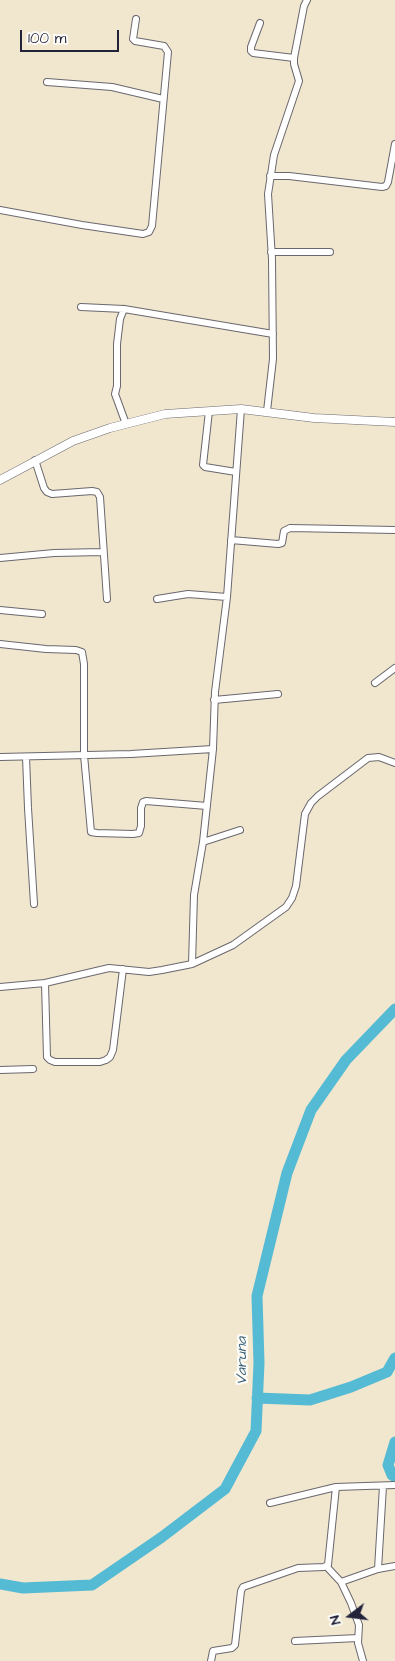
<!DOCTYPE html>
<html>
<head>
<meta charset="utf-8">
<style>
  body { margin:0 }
  #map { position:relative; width:395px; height:1661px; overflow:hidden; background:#f0e7ce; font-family:"Architects Daughter",sans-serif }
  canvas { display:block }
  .north { position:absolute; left:325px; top:1591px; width:50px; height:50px; -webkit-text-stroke:4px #fdfcf7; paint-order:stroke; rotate:255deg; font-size:14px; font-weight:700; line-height:20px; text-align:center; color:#22223b }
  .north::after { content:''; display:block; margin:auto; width:18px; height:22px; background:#22223b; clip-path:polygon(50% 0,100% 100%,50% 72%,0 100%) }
  .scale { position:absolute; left:20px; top:30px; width:99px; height:22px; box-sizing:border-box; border:2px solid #22223b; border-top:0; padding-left:6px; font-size:15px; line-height:18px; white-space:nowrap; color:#22223b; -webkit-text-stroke:4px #fdfcf7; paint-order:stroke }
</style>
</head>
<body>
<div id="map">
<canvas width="395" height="1661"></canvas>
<div class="north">N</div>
<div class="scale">100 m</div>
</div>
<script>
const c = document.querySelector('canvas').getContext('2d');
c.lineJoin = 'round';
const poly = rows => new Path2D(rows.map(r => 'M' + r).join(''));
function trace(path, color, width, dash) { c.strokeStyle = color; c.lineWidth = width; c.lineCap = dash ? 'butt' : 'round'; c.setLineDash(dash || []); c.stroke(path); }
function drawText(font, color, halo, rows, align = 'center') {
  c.font = font + ' "Architects Daughter",sans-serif'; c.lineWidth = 4.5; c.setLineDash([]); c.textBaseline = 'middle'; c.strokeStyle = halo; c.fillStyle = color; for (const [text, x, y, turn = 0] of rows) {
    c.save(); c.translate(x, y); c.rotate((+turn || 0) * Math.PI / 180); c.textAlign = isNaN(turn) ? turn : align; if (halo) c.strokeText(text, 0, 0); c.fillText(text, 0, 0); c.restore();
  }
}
const river = poly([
  [257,1398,310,1400,351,1387,387,1372,395,1358],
  [395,1442,388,1465,392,1475,395,1477],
  [0,1584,23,1588,92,1585,162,1537,225,1489,256,1431,259,1363,257,1296,287,1173,311,1110,346,1060,395,1009]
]);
const minor = poly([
  [260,23,251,47,251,51,253,53,294,58],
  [47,82,112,87,163,99],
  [270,176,289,176,382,187,386,186,388,182,395,144],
  [0,210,82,225,143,234,149,232,152,226,168,52,164,46,135,41,133,39,136,19],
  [271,252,330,252],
  [81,307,124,309,273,334],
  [124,309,120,319,117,344,117,386,115,394,126,424],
  [209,411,203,465,205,467,236,472],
  [267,411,273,359,272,259,268,194,274,155,299,81,294,64,294,58,304,6,307,0],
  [35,460,44,488,47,492,52,494,92,491,97,492,100,497,107,599],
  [231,540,278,544,282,543,284,531,290,528,395,530],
  [0,558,54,553,103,552],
  [157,599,188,594,227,597],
  [0,610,42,614],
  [0,644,46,649,76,650,82,652,84,664,84,755,91,832,97,833,133,834,139,833,141,826,141,808,143,802,146,801,207,806],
  [375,683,395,668],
  [214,700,278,694],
  [0,757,131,754,213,749],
  [26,757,28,808,34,904],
  [203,842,240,830],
  [192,964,194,895,203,842,213,749,215,692,227,597,241,409],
  [45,983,47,1057,50,1060,55,1062,100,1062,106,1060,110,1057,113,1050,123,969],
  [0,987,45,983,109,968,149,972,162,970,192,964,233,945,286,907,292,898,296,886,305,814,311,803,318,796,368,758,379,757,395,763],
  [0,1070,33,1069],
  [270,1503,336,1487,395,1485],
  [326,1566,341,1582,351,1603,359,1625,358,1643,363,1661],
  [378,1569,383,1486],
  [341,1582,378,1569,395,1566],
  [295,1641,358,1638],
  [211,1661,213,1651,232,1648,235,1645,241,1591,243,1587,298,1568,324,1567,328,1565,336,1487]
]);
const tertiary = poly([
  [0,480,73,441,110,428,165,414,241,409,314,418,395,422]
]);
const waterNames = [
  ["Varuna",243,1361,-90]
];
trace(river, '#55bad4', 11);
trace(minor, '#6a676e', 8);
trace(tertiary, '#6a676e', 9);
trace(minor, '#fff', 6);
trace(tertiary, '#fff', 8);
drawText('italic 15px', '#365f78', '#fdfcf7', waterNames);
</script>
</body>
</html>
